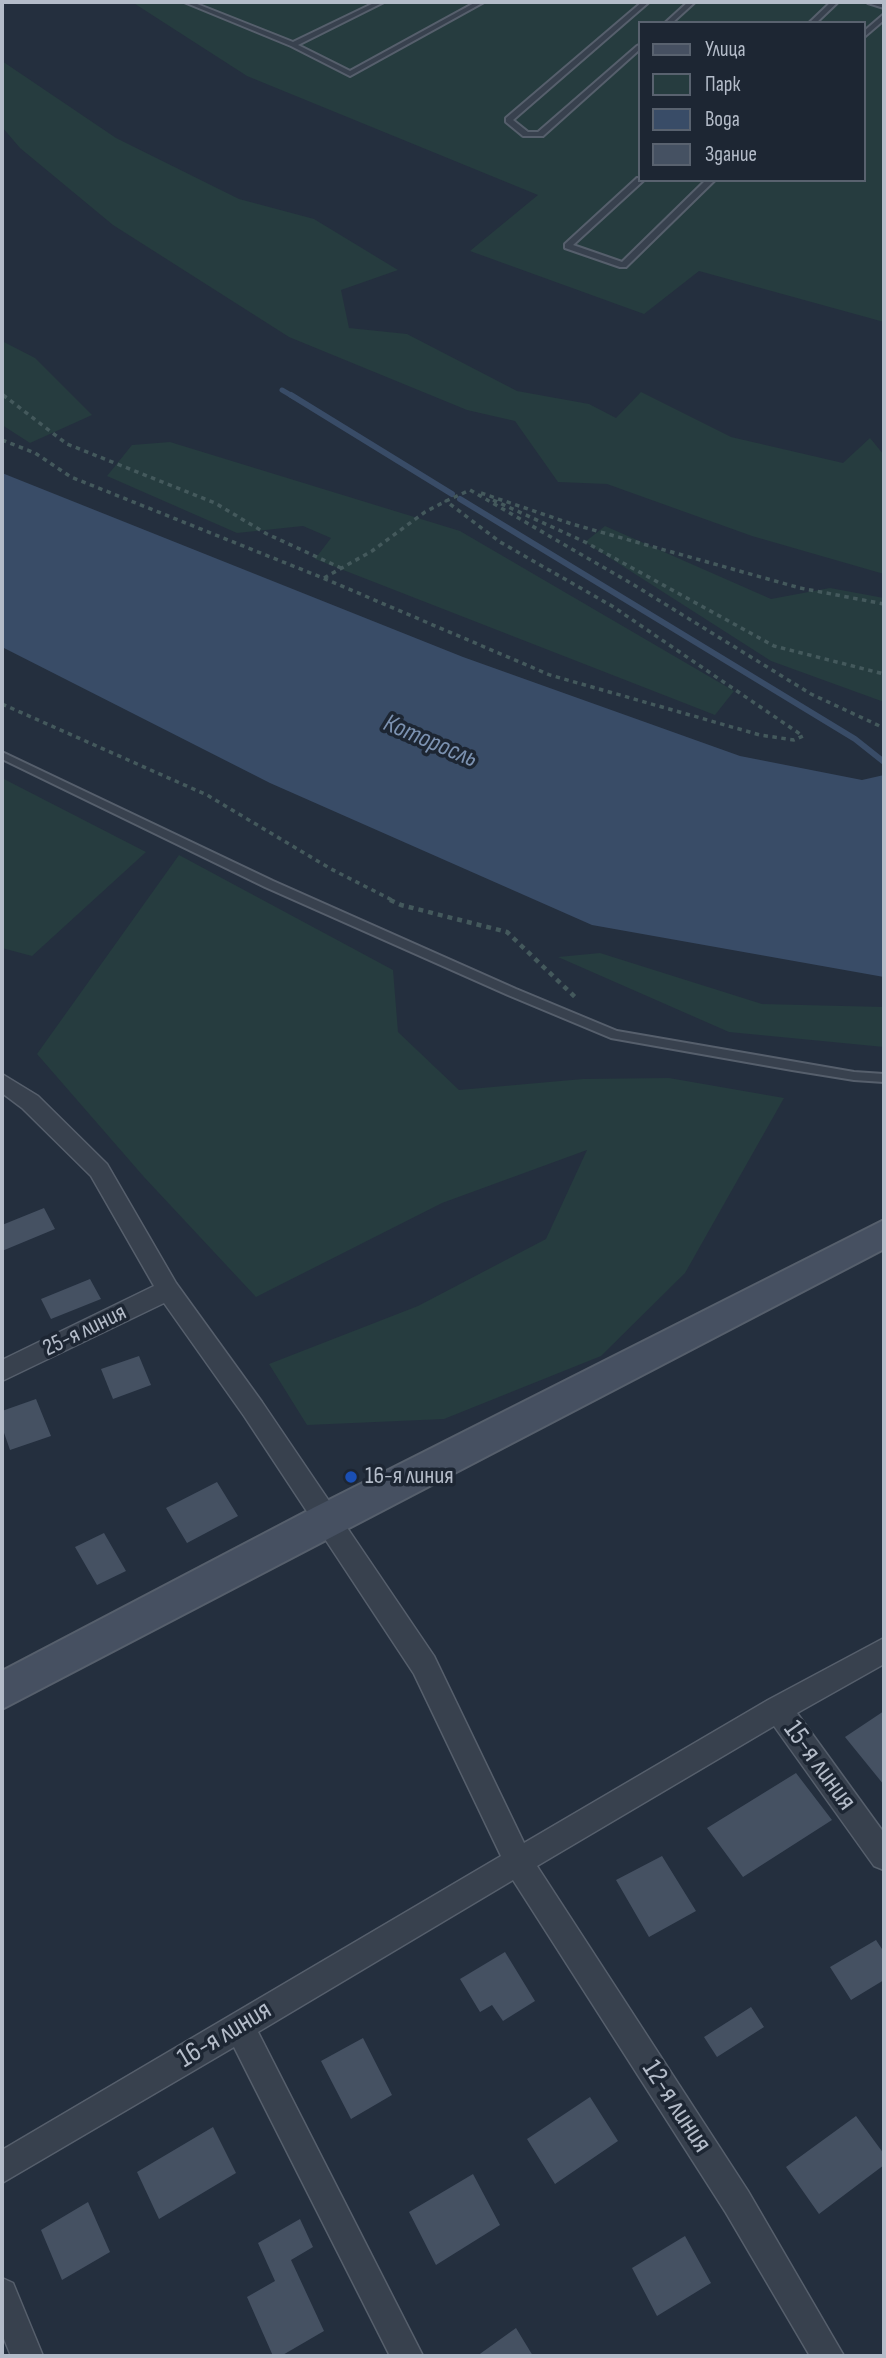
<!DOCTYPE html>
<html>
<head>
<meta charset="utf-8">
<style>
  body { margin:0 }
  #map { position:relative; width:886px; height:2358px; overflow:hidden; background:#242f3e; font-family:"Sofia Sans Condensed",sans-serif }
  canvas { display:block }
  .frame { position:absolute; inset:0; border:4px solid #b4bcc9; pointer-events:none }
  .legend { position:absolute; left:638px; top:21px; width:228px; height:161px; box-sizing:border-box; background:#1d2633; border:2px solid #59626f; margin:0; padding:9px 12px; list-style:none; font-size:21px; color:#b4bcc9 }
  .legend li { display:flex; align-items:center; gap:14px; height:35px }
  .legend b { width:35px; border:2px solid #59626f }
</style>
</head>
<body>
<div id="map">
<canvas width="886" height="2358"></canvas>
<div class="frame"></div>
<ul class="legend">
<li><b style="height:9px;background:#465061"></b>Улица</li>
<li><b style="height:19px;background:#263c3f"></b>Парк</li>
<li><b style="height:19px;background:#394c67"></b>Вода</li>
<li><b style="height:19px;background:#455162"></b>Здание</li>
</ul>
</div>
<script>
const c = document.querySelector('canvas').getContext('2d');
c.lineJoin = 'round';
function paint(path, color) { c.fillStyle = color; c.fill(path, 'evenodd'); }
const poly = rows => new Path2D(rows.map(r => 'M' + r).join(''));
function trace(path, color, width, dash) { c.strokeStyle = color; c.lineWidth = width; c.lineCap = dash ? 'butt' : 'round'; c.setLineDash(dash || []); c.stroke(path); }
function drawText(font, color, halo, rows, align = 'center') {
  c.font = font + ' "Sofia Sans Condensed",sans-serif'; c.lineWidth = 7; c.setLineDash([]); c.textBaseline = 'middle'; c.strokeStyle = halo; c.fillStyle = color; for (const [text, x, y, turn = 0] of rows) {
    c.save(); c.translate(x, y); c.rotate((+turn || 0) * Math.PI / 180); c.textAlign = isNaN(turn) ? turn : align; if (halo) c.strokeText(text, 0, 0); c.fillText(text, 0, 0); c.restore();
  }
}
const green = poly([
  [132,2,884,2,884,322,699,271,644,314,470,251,538,195,247,76],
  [639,23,863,23,863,180,639,180],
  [2,61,116,138,239,199,314,219,398,270,341,290,349,328,407,334,517,391,589,404,616,418,641,392,731,437,843,463,870,438,884,455,884,574,752,536,607,484,558,482,515,421,467,410,289,337,113,225,20,148,2,127],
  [2,341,35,358,92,415,30,443,2,425],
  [170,442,460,531,734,691,715,715,315,559,331,538,303,526,237,533,107,476,132,445],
  [605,526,771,599,830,588,884,598,884,702,771,661,585,542],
  [2,778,146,852,32,956,2,948],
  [179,855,393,970,398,1032,459,1090,583,1079,669,1078,784,1098,685,1273,601,1356,444,1419,307,1425,269,1364,418,1306,546,1239,587,1150,442,1203,256,1297,144,1177,37,1054],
  [600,953,762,1004,884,1007,884,1047,729,1032,558,957]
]);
const water = poly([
  [2,473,463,657,740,756,862,780,884,775,884,977,592,925,270,783,2,647]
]);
const streamFar1 = poly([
  [282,390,294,397]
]);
const stream = poly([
  [291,395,452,494],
  [460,499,855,739,884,762]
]);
const building = poly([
  [44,1208,55,1229,2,1251,2,1225],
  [90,1279,101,1299,51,1319,41,1299],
  [139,1356,151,1385,113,1399,101,1369],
  [36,1399,51,1436,10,1450,2,1427,2,1411],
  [217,1482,238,1516,187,1543,166,1508],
  [104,1533,126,1571,97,1585,75,1547],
  [884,1711,884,1785,845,1737],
  [796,1773,832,1820,743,1877,707,1828],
  [662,1856,696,1911,649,1937,616,1880],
  [876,1940,884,1952,884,1980,851,2000,830,1967],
  [505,1952,535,2001,503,2021,492,2005,480,2012,460,1979],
  [751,2007,764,2027,717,2057,704,2037],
  [363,2038,392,2095,351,2119,321,2061],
  [590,2097,618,2141,555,2184,527,2139],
  [856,2116,884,2154,884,2165,819,2214,786,2167],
  [213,2127,236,2173,159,2219,137,2172],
  [473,2174,500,2225,436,2265,409,2212],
  [88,2202,110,2252,62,2280,41,2230],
  [300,2219,313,2247,291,2260,324,2331,281,2356,273,2356,247,2297,275,2281,258,2243],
  [685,2236,711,2283,657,2316,632,2268],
  [516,2328,533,2356,477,2356]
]);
const pathFar2 = poly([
  [2,395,6,397]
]);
const pathFar1 = poly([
  [3,395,67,444,215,503,267,534,341,568],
  [2,440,35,453,71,477,323,578,550,675,760,735,794,740,803,736,612,606,500,542,446,501,470,490,634,585,811,694,884,728],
  [481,493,572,524,800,588,884,604],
  [493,500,585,542,774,646,884,674],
  [324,578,372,551,425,512,446,501],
  [2,704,207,795,331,869,394,901]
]);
const path = poly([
  [390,900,401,905,507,932,576,998]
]);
const lane = poly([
  [184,2,192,2,293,42,376,2,384,2,298,45,350,71,476,2,484,2,350,76,291,46,184,2],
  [642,2,649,2,513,120,528,132,538,132,637,46,639,45,639,50,543,136,523,136,506,122,506,118,642,2],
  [688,2,695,2,672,23,665,23,688,2],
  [831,2,838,2,816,23,809,23,831,2],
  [867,2,884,4,884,8,868,3,867,2],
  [884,14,884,20,863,38,863,32,884,14],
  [637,178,644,180,573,245,622,262,706,180,715,180,626,267,620,267,565,248,565,244,637,178],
  [2,752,273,881,516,989,617,1031,854,1072,884,1074,884,1082,854,1080,792,1070,611,1038,508,995,265,887,2,759,2,752]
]);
const street = poly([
  [2,1074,38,1096,107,1164,176,1283,262,1402,434,1656,524,1843,768,1700,884,1638,884,1664,797,1713,884,1833,884,1870,874,1866,774,1726,537,1866,748,2191,844,2356,810,2356,726,2213,513,1880,258,2032,423,2356,390,2356,234,2047,2,2183,2,2150,501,1856,414,1674,244,1416,164,1303,2,1381,2,1360,154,1286,91,1176,22,1108,2,1093,2,1074],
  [2,2278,13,2283,43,2356,11,2356,2,2334,2,2278]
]);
const secondary = poly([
  [884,1220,884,1249,2,1709,2,1671,315,1507,884,1220]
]);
const markers = [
  [351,1477,7,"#1a4fb4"]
];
const streetNames = [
  ["25-я линия",85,1331,-26]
];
const poiNames = [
  ["16-я линия",365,1477]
];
const waterNames = [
  ["Которосль",430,742,23]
];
const nearStreetnames = [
  ["15-я линия",819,1766,54],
  ["16-я линия",225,2035,-31],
  ["12-я линия",676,2107,57]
];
paint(green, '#263c3f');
paint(water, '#394c67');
trace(streamFar1, '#394c67', 5);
trace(stream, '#394c67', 6);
paint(building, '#455162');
trace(lane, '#565f6c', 4);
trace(street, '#565f6c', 3);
trace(secondary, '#565f6c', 4);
trace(pathFar2, '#44595c', 2.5, [3.5, 3.5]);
trace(pathFar1, '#44595c', 3.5, [4.5, 4.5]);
trace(path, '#44595c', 4.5, [5, 5]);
paint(lane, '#38414e');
paint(street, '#38414e');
paint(secondary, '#465061');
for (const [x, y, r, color] of markers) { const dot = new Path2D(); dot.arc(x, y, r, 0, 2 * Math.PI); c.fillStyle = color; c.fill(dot); trace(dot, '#1d2633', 2.5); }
drawText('24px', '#b4bcc9', '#1d2633', streetNames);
drawText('24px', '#b4bcc9', '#1d2633', poiNames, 'left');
drawText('italic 26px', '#7c92b1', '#1d2633', waterNames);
drawText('28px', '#b4bcc9', '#1d2633', nearStreetnames);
</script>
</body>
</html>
